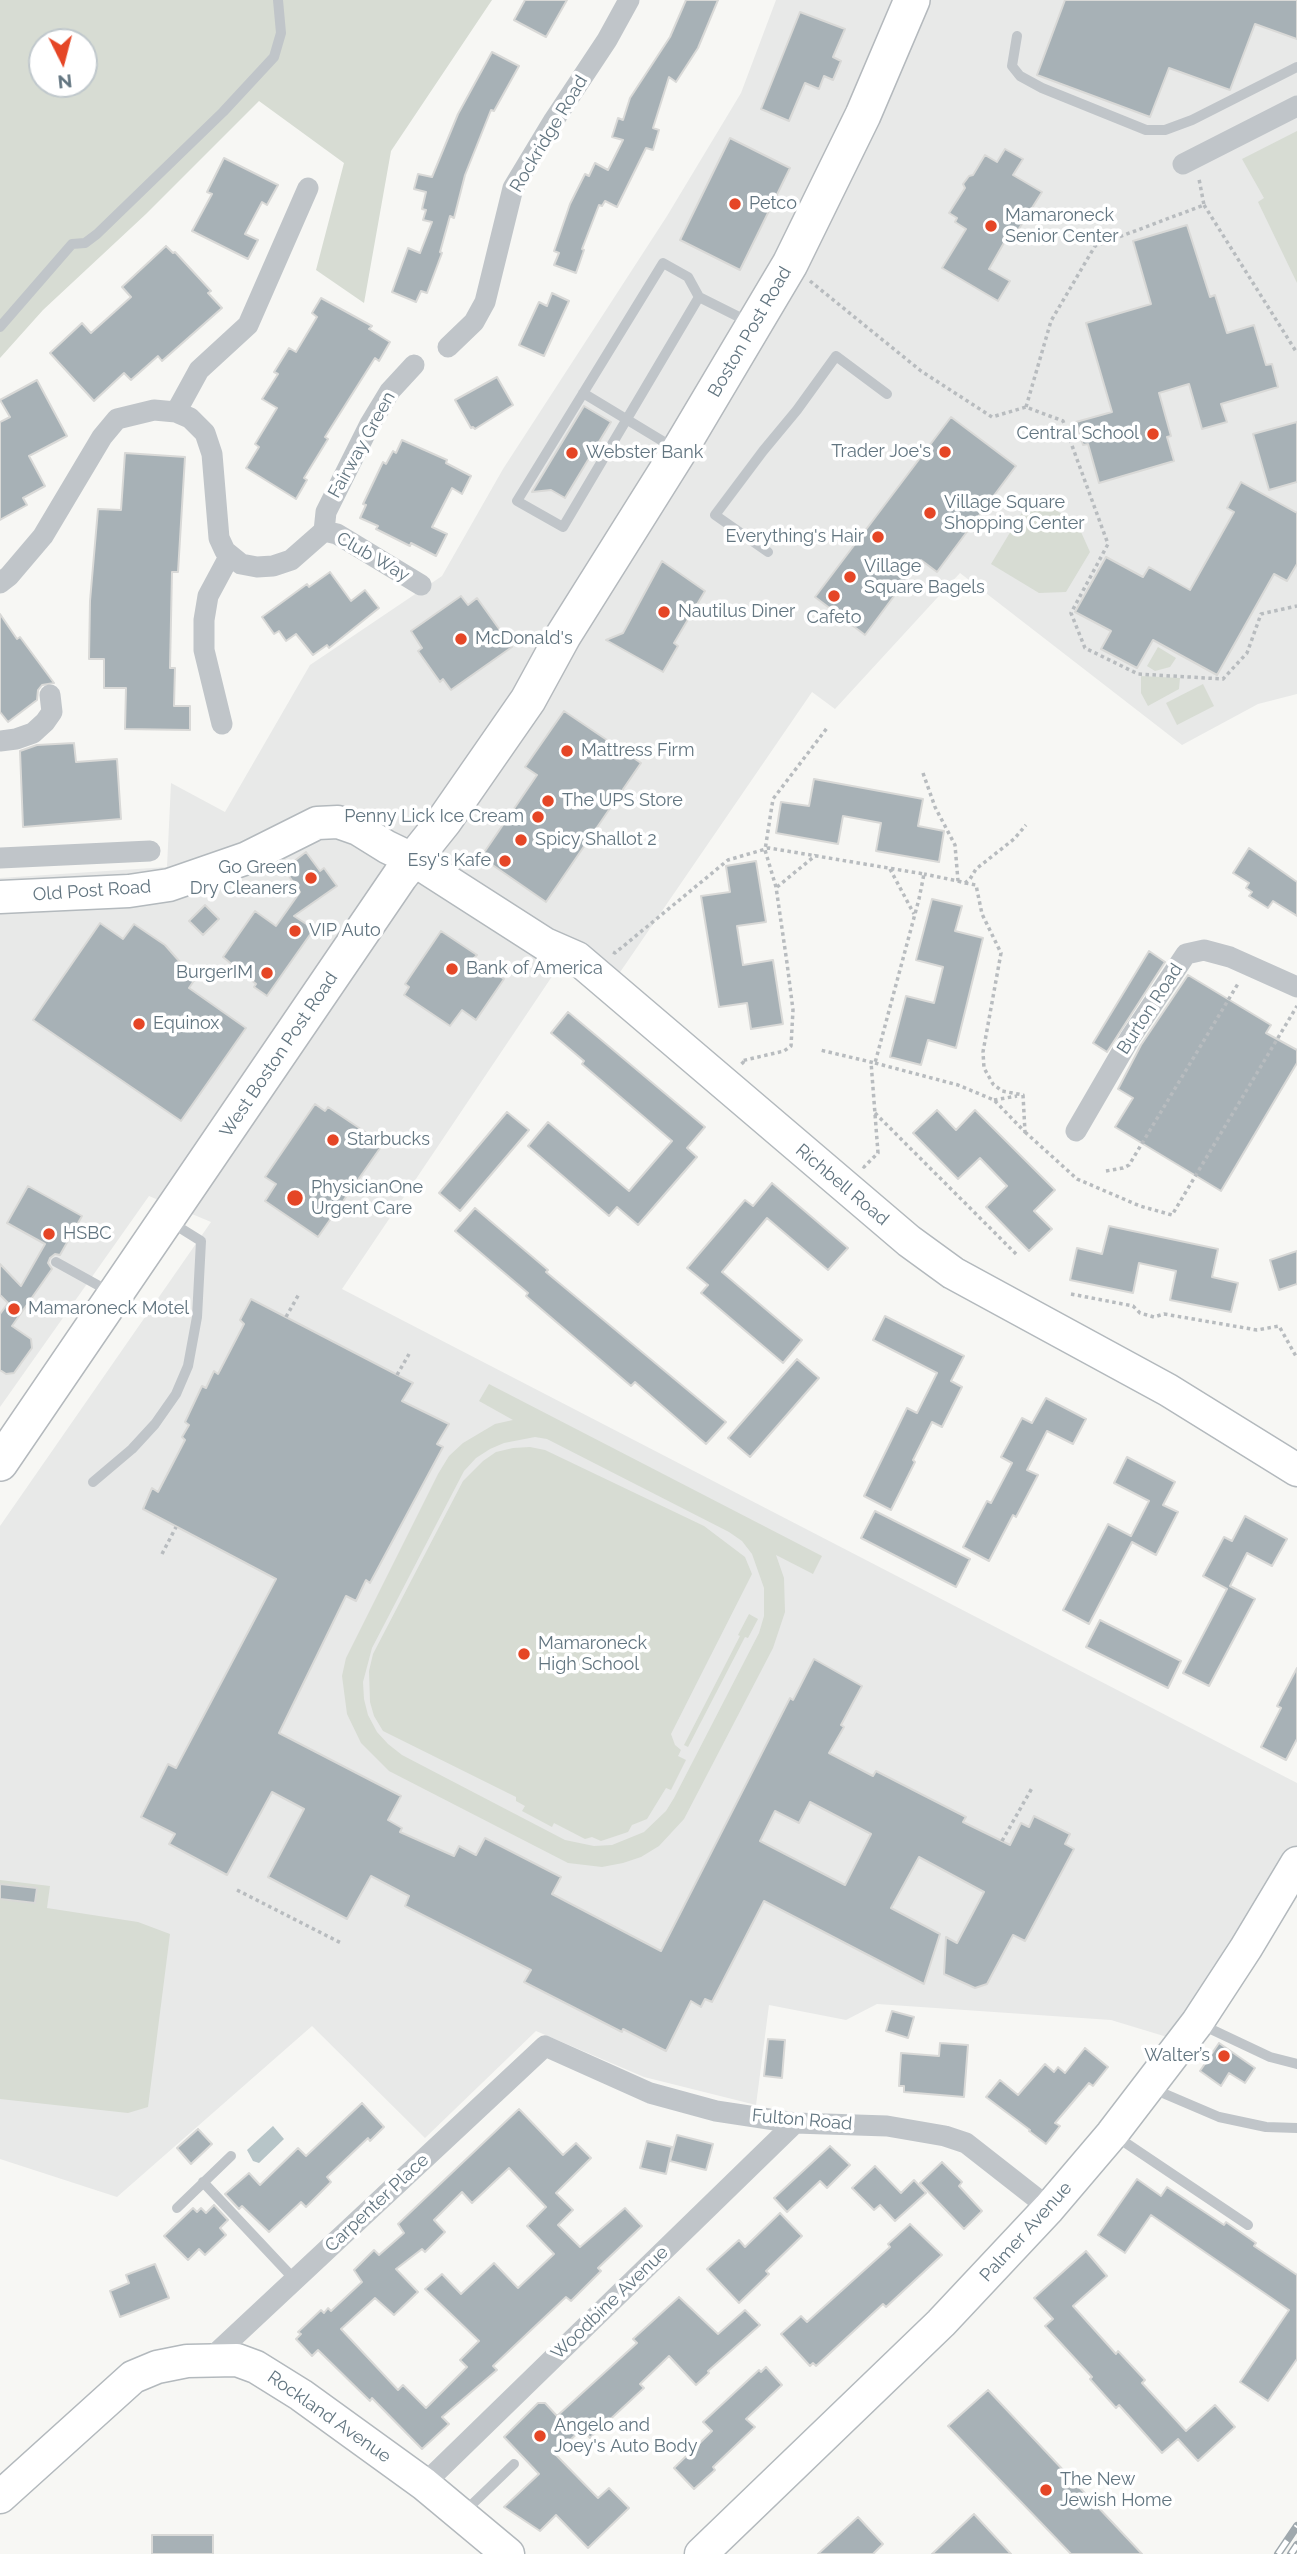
<!DOCTYPE html>
<html>
<head>
<meta charset="utf-8">
<style>
  body { margin:0 }
  #map { position:relative; width:1297px; height:2554px; overflow:hidden; background:#f7f7f4; font-family:Raleway,sans-serif }
  canvas { display:block }
  .north { position:absolute; left:28px; top:28px; width:70px; height:70px; box-sizing:border-box; background:#fff; border:2px solid #c0c8cc; border-radius:50%; rotate:174deg; font-size:19px; font-weight:700; line-height:28px; text-align:center; color:#627580 }
  .north::after { content:''; display:block; margin:auto; width:24px; height:32px; background:#e54626; clip-path:polygon(50% 0,100% 100%,50% 72%,0 100%) }
</style>
</head>
<body>
<div id="map">
<canvas width="1297" height="2554"></canvas>
<div class="north">N</div>
</div>
<script>
const c = document.querySelector('canvas').getContext('2d');
c.lineJoin = 'round';
function paint(path, color) { c.fillStyle = color; c.fill(path, 'evenodd'); }
const poly = rows => new Path2D(rows.map(r => 'M' + r).join(''));
function trace(path, color, width, dash) { c.strokeStyle = color; c.lineWidth = width; c.lineCap = dash ? 'butt' : 'round'; c.setLineDash(dash || []); c.stroke(path); }
function drawText(font, color, halo, rows, align = 'center') {
  c.font = font + ' Raleway,sans-serif'; c.lineWidth = 7; c.setLineDash([]); c.textBaseline = 'middle'; c.strokeStyle = halo; c.fillStyle = color; for (const [text, x, y, turn = 0] of rows) {
    c.save(); c.translate(x, y); c.rotate((+turn || 0) * Math.PI / 180); c.textAlign = isNaN(turn) ? turn : align; if (halo) c.strokeText(text, 0, 0); c.fillText(text, 0, 0); c.restore();
  }
}
const built = poly([
  [776,0,1297,0,1297,694,1258,704,1182,745,960,573,835,709,812,692,601,1000,559,966,342,1289,1297,1783,1297,1851,1177,2040,1111,2020,877,2004,846,2020,769,2005,756,2105,644,2077,536,2031,425,2138,312,2026,117,2197,0,2159,0,1526,211,1222,149,1196,0,1407,0,878,167,867,171,783,225,812,310,665,442,576,503,469,667,216,741,93]
]);
const green = poly([
  [0,0,492,0,391,151,364,303,316,270,344,163,259,101,146,214,43,310,0,358],
  [42,42,84,42,84,84,42,84],
  [1297,131,1297,283,1258,202,1264,198,1242,159],
  [1032,496,1077,523,1090,552,1066,592,1039,593,991,564],
  [1158,647,1176,658,1170,667,1155,671,1147,666],
  [1141,676,1180,678,1179,689,1148,706,1141,693],
  [1203,684,1214,706,1177,725,1166,703],
  [489,1384,822,1556,813,1574,776,1555,784,1578,785,1612,773,1648,684,1819,659,1846,641,1857,623,1863,602,1867,568,1863,389,1771,361,1743,347,1714,342,1676,346,1658,438,1474,449,1456,463,1443,495,1424,513,1420,479,1401],
  [535,1437,547,1439,729,1532,742,1541,752,1554,764,1588,764,1616,759,1633,674,1798,666,1811,644,1832,612,1845,594,1846,565,1840,402,1755,388,1744,377,1732,368,1715,364,1699,363,1682,372,1648,464,1471,476,1458,490,1449,504,1443],
  [530,1447,545,1450,704,1526,745,1557,752,1574,671,1734,675,1745,681,1750,678,1756,686,1760,671,1790,666,1788,647,1819,632,1825,628,1832,601,1841,592,1837,585,1839,554,1823,552,1827,522,1811,525,1806,516,1801,516,1797,383,1731,374,1716,370,1702,369,1671,373,1654,463,1481,483,1461,496,1452,513,1448],
  [749,1614,758,1619,748,1638,745,1637,688,1747,684,1745,740,1636,738,1635],
  [0,1880,50,1886,47,1908,138,1922,170,1934,148,2107,128,2113,0,2099]
]);
const water = poly([
  [273,2126,284,2139,259,2163,253,2161,247,2150]
]);
const building = poly([
  [525,0,567,0,546,37,514,20,525,0],
  [686,0,718,0,698,48,676,82,669,77,653,128,659,130,653,150,646,148,617,207,605,201,602,206,599,205,582,249,584,250,576,273,554,265,559,253,554,251,570,204,585,174,589,176,595,163,608,170,623,140,612,137,618,118,623,120,630,98,670,37,686,0],
  [1065,0,1297,0,1297,39,1255,24,1230,90,1169,68,1150,117,1037,75,1065,0],
  [800,12,845,29,833,57,841,61,833,80,824,76,819,89,805,83,789,121,761,109,800,12],
  [492,52,519,66,494,111,491,110,465,175,454,218,450,216,440,252,442,253,427,293,421,291,416,302,392,292,408,248,420,253,432,222,423,220,426,210,422,209,426,192,414,189,418,174,432,177,458,114,492,52],
  [730,138,790,168,740,270,680,240,730,138],
  [1005,149,1023,159,1013,175,1042,192,1010,243,1005,241,989,269,1010,281,998,301,942,268,966,229,955,222,957,218,949,213,965,188,963,184,969,176,973,175,985,155,997,162,1005,149],
  [224,158,278,185,267,205,262,202,245,234,258,240,248,259,192,231,212,194,207,192,224,158],
  [1187,225,1210,297,1215,295,1227,333,1254,325,1266,365,1272,364,1278,387,1221,404,1227,422,1202,429,1189,384,1159,393,1171,436,1167,437,1174,461,1099,483,1088,444,1083,445,1076,422,1112,412,1086,323,1151,304,1133,241,1187,225],
  [166,246,173,253,175,252,211,291,208,293,222,308,162,361,158,356,131,380,124,373,94,401,50,353,82,323,91,333,131,297,122,287,166,246],
  [552,293,569,301,544,356,519,345,539,302,547,306,552,293],
  [321,298,372,326,369,329,390,342,379,361,375,358,325,437,328,439,304,478,307,480,296,499,246,468,259,447,255,444,277,408,262,399,278,374,274,372,289,348,296,352,317,317,312,313,321,298],
  [497,377,513,405,475,429,473,427,471,428,455,400,497,377],
  [37,380,67,436,29,456,45,486,23,498,27,505,0,520,0,422,10,417,0,400,37,380],
  [584,406,611,422,565,498,551,490,532,492,584,406],
  [951,417,1016,466,937,572,921,560,865,635,815,597,951,417],
  [1297,422,1297,482,1269,490,1253,434,1297,422],
  [402,440,447,460,446,463,471,476,462,494,452,488,432,527,447,534,436,556,411,543,410,546,376,529,378,526,360,518,366,505,363,504,383,462,386,464,393,451,396,453,402,440],
  [125,453,185,457,178,572,172,572,170,668,175,668,174,706,190,706,190,730,125,729,126,688,104,688,104,659,89,659,90,601,98,509,121,510,125,453],
  [1241,482,1297,513,1297,564,1287,581,1274,574,1217,675,1153,640,1137,668,1101,649,1111,631,1075,612,1106,557,1143,577,1149,567,1190,590,1234,512,1227,508,1241,482],
  [662,561,705,591,674,643,678,646,663,672,606,640,623,633,662,561],
  [330,572,351,601,365,590,379,608,329,648,327,645,313,655,296,634,286,641,279,631,274,634,262,617,307,584,309,587,330,572],
  [461,596,468,605,477,598,512,647,451,690,443,679,440,682,418,651,422,648,411,631,461,596],
  [0,614,17,639,20,637,54,683,42,685,38,690,37,700,8,722,0,712,0,614],
  [564,711,641,763,546,902,481,857,537,775,525,767,564,711],
  [74,743,76,762,117,759,121,819,23,827,20,751,37,745,74,743],
  [814,779,923,799,918,826,944,831,939,862,876,851,881,823,843,816,838,844,776,833,781,802,809,806,814,779],
  [1249,848,1297,882,1297,916,1273,901,1268,908,1249,896,1252,892,1246,888,1249,883,1233,873,1249,848],
  [306,852,320,871,324,868,337,886,294,916,314,929,267,996,254,987,256,984,223,957,255,911,276,926,300,892,284,869,306,852],
  [756,861,766,922,737,926,743,965,773,960,783,1024,751,1029,747,1003,719,1007,701,896,730,892,726,866,756,861],
  [932,899,962,906,955,931,983,938,956,1048,928,1040,921,1065,890,1057,906,996,934,1003,943,967,916,960,932,899],
  [205,905,219,919,203,935,189,921,205,905],
  [100,923,123,939,134,924,165,945,195,979,189,988,246,1028,181,1121,33,1020,100,923],
  [441,931,477,955,474,958,504,979,476,1020,462,1010,450,1026,404,995,409,987,405,984,441,931],
  [1149,951,1165,962,1107,1052,1093,1043,1149,951],
  [1188,975,1271,1025,1266,1033,1297,1050,1297,1063,1221,1191,1115,1127,1133,1098,1118,1089,1141,1045,1188,975],
  [568,1012,705,1127,687,1148,697,1157,638,1225,617,1207,609,1216,528,1146,548,1122,629,1191,672,1141,582,1064,584,1061,551,1033,568,1012],
  [315,1104,325,1111,328,1107,383,1144,318,1237,265,1201,276,1184,265,1177,315,1104],
  [937,1110,956,1130,975,1110,1055,1190,1034,1211,1052,1229,1029,1251,986,1207,1007,1186,980,1158,958,1179,913,1133,937,1110],
  [507,1112,529,1130,460,1211,439,1193,507,1112],
  [772,1183,848,1248,828,1270,767,1218,722,1272,802,1340,783,1363,701,1293,708,1285,687,1268,745,1200,753,1206,772,1183],
  [28,1186,82,1216,60,1255,55,1254,50,1258,48,1263,52,1269,12,1326,31,1339,32,1348,14,1373,6,1374,0,1370,0,1314,8,1303,0,1295,0,1264,21,1286,45,1244,7,1223,28,1186],
  [475,1208,548,1270,546,1272,726,1422,706,1444,635,1382,631,1386,526,1296,528,1293,455,1231,475,1208],
  [1109,1226,1218,1249,1212,1277,1238,1283,1231,1312,1170,1300,1176,1271,1139,1263,1133,1293,1070,1280,1077,1248,1102,1254,1109,1226],
  [1297,1251,1297,1284,1279,1290,1270,1260,1297,1251],
  [251,1299,413,1383,402,1401,449,1424,437,1444,443,1447,370,1583,366,1580,356,1601,346,1596,279,1733,401,1796,388,1820,402,1828,400,1832,454,1856,459,1846,476,1855,485,1838,561,1877,552,1894,661,1951,790,1698,793,1700,814,1659,862,1686,841,1725,844,1727,829,1753,873,1776,876,1771,966,1817,963,1822,1010,1845,1021,1823,1029,1827,1034,1816,1070,1834,1065,1844,1074,1849,1025,1941,1013,1935,987,1984,975,1988,944,1974,946,1937,957,1943,984,1892,919,1857,891,1908,940,1934,924,1984,764,1901,712,2002,705,1999,701,2007,691,2001,666,2051,623,2029,622,2032,524,1982,531,1970,405,1906,409,1896,371,1876,347,1919,268,1877,304,1809,272,1792,227,1875,169,1844,175,1834,141,1817,168,1764,176,1768,276,1579,143,1509,152,1488,158,1492,185,1440,182,1437,189,1425,185,1422,202,1386,206,1388,214,1371,218,1374,244,1324,240,1320,251,1299],
  [810,1802,871,1834,845,1885,760,1841,775,1811,799,1823,810,1802],
  [885,1316,964,1356,951,1381,962,1387,942,1427,932,1422,913,1460,915,1462,891,1510,864,1496,907,1408,917,1413,937,1373,873,1340,885,1316],
  [797,1359,819,1378,750,1457,728,1438,797,1359],
  [1046,1398,1086,1419,1073,1444,1047,1431,1027,1470,1038,1475,1016,1517,1013,1515,989,1561,963,1547,987,1501,991,1503,1012,1463,1001,1457,1022,1418,1032,1423,1046,1398],
  [1127,1457,1175,1482,1163,1505,1178,1512,1156,1555,1132,1542,1089,1624,1063,1610,1108,1524,1131,1536,1149,1501,1114,1483,1127,1457],
  [875,1511,970,1559,956,1587,861,1538,875,1511],
  [1245,1516,1287,1539,1272,1566,1247,1553,1230,1586,1255,1599,1209,1686,1183,1673,1227,1589,1203,1576,1224,1537,1232,1541,1245,1516],
  [1100,1620,1181,1661,1168,1688,1086,1647,1100,1620],
  [1297,1668,1297,1739,1286,1760,1261,1747,1281,1708,1277,1706,1297,1668],
  [0,1884,37,1888,35,1903,0,1899,0,1884],
  [892,2011,914,2017,908,2038,886,2031,892,2011],
  [768,2039,785,2040,782,2078,764,2076,768,2039],
  [940,2043,968,2045,964,2097,904,2092,904,2086,899,2086,901,2053,939,2056,940,2043],
  [1219,2043,1255,2068,1245,2083,1229,2073,1221,2086,1200,2071,1219,2043],
  [1085,2048,1108,2067,1093,2086,1089,2083,1055,2123,1060,2126,1046,2144,1029,2131,1030,2130,986,2097,1000,2080,1018,2095,1045,2064,1054,2072,1058,2067,1065,2073,1085,2048],
  [362,2103,384,2127,370,2141,368,2138,327,2177,331,2182,306,2207,301,2202,269,2232,242,2206,239,2209,225,2194,249,2173,260,2185,298,2148,306,2156,362,2103],
  [519,2109,563,2155,576,2143,591,2158,556,2193,573,2210,558,2225,580,2247,625,2208,642,2226,598,2268,601,2271,571,2301,566,2297,493,2366,497,2370,442,2417,449,2424,422,2449,372,2398,370,2401,318,2350,312,2356,296,2339,301,2334,298,2332,321,2310,324,2313,328,2308,331,2311,362,2282,354,2270,374,2250,379,2255,404,2233,398,2224,519,2109],
  [509,2168,546,2207,527,2226,554,2254,518,2288,494,2263,461,2294,442,2274,425,2289,479,2341,460,2360,467,2367,426,2408,403,2385,398,2390,341,2329,375,2298,394,2315,418,2292,396,2269,422,2249,425,2252,445,2232,434,2220,462,2192,472,2203,509,2168],
  [198,2129,212,2144,191,2164,177,2148,198,2129],
  [677,2135,713,2144,706,2170,670,2161,677,2135],
  [647,2141,672,2147,666,2174,640,2168,647,2141],
  [830,2146,850,2165,827,2188,820,2181,787,2212,774,2198,830,2146],
  [942,2162,962,2182,959,2186,982,2211,964,2229,920,2183,942,2162],
  [875,2166,901,2193,914,2180,926,2193,895,2221,880,2205,874,2210,852,2188,875,2166],
  [1137,2179,1161,2196,1167,2187,1224,2225,1226,2222,1256,2243,1254,2246,1297,2275,1297,2359,1268,2401,1240,2382,1289,2310,1151,2215,1125,2253,1098,2235,1137,2179],
  [214,2205,228,2220,220,2228,226,2235,205,2255,199,2249,188,2260,164,2236,193,2208,197,2212,201,2208,206,2213,214,2205],
  [780,2213,802,2236,766,2271,769,2274,739,2303,707,2269,739,2240,745,2247,780,2213],
  [910,2224,942,2255,886,2307,883,2304,816,2366,813,2363,810,2366,781,2334,801,2316,807,2322,890,2247,888,2244,910,2224],
  [1086,2251,1107,2276,1073,2306,1116,2354,1118,2351,1145,2380,1142,2383,1186,2431,1215,2405,1235,2427,1198,2461,1178,2439,1162,2453,1119,2405,1116,2408,1090,2379,1092,2377,1045,2326,1053,2319,1034,2298,1086,2251],
  [155,2264,169,2298,120,2317,110,2291,129,2283,126,2275,155,2264],
  [679,2297,718,2334,745,2310,760,2325,708,2371,709,2373,696,2385,669,2356,640,2384,644,2388,590,2438,582,2429,555,2454,598,2498,609,2488,629,2508,588,2548,556,2515,540,2531,504,2507,539,2474,504,2437,538,2403,545,2403,557,2416,637,2343,633,2339,679,2297],
  [766,2367,782,2385,746,2419,755,2427,713,2467,715,2470,694,2489,674,2468,712,2431,703,2422,759,2370,761,2372,766,2367],
  [988,2390,1142,2554,1071,2554,948,2426,988,2390],
  [974,2514,1011,2554,932,2554,974,2514],
  [858,2517,883,2544,873,2554,818,2554,858,2517],
  [152,2535,213,2535,213,2554,152,2554,152,2535]
]);
const path = poly([
  [1204,205,1297,353],
  [810,281,921,371,992,417,1026,407,1063,421,1108,544,1071,613,1085,648,1138,674,1223,679,1247,653,1261,614,1297,606],
  [1026,407,1051,321,1095,246,1204,205,1199,179],
  [923,773,935,807,955,845,958,881,924,874],
  [890,869,914,914],
  [958,881,965,883,970,879,976,869,1014,839,1026,825],
  [777,887,816,855],
  [613,952,615,953,728,860,769,848,924,874,919,899,875,1063,820,1050],
  [875,1063,958,1085,994,1100,1025,1132,1023,1095,1002,1091,993,1084,984,1068,983,1052,1001,953,982,914,976,885,965,883],
  [744,1064,741,1061,784,1051,791,1046,793,1010,787,963,776,887,765,850,773,799,827,728],
  [994,1100,1017,1096],
  [875,1113,1017,1255],
  [1025,1132,1077,1179,1140,1206,1172,1215,1297,1006],
  [863,1166,864,1167,878,1153,871,1062],
  [1106,1171,1123,1168,1129,1165,1239,982],
  [1071,1294,1133,1306,1140,1313,1154,1317,1164,1314,1257,1330,1279,1326,1297,1358],
  [286,1317,299,1294],
  [397,1375,409,1354],
  [162,1554,176,1527],
  [1002,1841,1032,1788],
  [237,1890,343,1944]
]);
const lane = poly([
  [1017,36,1012,66,1020,76,1042,88,1146,130,1165,130,1192,120,1297,67],
  [699,297,563,527,517,501,663,263,688,277,699,297,749,322],
  [0,327,72,244,85,243,97,234,223,112,274,57,281,33,278,0],
  [583,393,674,448],
  [768,552,715,515,763,451,797,410,836,356,887,394],
  [56,1262,112,1293],
  [93,1482,132,1449,155,1424,176,1394,188,1366,197,1317,201,1241,169,1221],
  [1200,2024,1270,2057,1297,2064],
  [1151,2088,1219,2117,1266,2127,1297,2128],
  [1114,2135,1248,2225],
  [203,2182,295,2280],
  [177,2208,231,2156],
  [463,2513,514,2464]
]);
const street = poly([
  [1183,164,1297,106],
  [448,347,474,322,485,302,513,188,554,120,607,40,629,0],
  [176,412,199,370,248,325,308,188],
  [324,531,326,512,370,424,390,391,414,365],
  [324,531,337,534,421,585],
  [0,583,9,576,43,536,102,437,117,419,154,410,176,412,190,418,205,433,212,454,219,538,225,551,241,564,257,567,273,566,291,560,324,531],
  [222,724,204,650,204,620,208,596,230,555],
  [0,741,16,739,33,733,45,722,52,712,50,695],
  [0,858,150,851],
  [1076,1131,1130,1038,1186,954,1204,950,1230,957,1297,987],
  [210,2359,545,2046,650,2093,716,2111,795,2123,887,2126,945,2136,966,2143,1049,2208],
  [424,2484,795,2123]
]);
const secondary = poly([
  [0,897,129,891,169,885,247,858,317,823,338,822,358,829,387,847,414,860,545,944,577,958,909,1241,953,1273,1168,1390,1297,1470],
  [0,2497,133,2377,157,2367,187,2361,237,2360,256,2367,301,2395,424,2484,508,2554],
  [701,2554,941,2323,1049,2208,1112,2134,1197,2023,1246,1948,1297,1863]
]);
const primary = poly([
  [0,1463,400,876,444,821,528,700,563,636,679,451,790,264,863,115,912,0]
]);
const rail = poly([
  [1278,2554,1297,2526],
  [1291,2554,1297,2545]
]);
const markers = [
  [735,204,7,"#e54626"],
  [991,226,7,"#e54626"],
  [1153,434,7,"#e54626"],
  [945,452,7,"#e54626"],
  [572,453,7,"#e54626"],
  [930,513,7,"#e54626"],
  [878,537,7,"#e54626"],
  [850,577,7,"#e54626"],
  [834,596,7,"#e54626"],
  [664,612,7,"#e54626"],
  [461,639,7,"#e54626"],
  [567,751,7,"#e54626"],
  [548,801,7,"#e54626"],
  [538,817,7,"#e54626"],
  [521,840,7,"#e54626"],
  [505,861,7,"#e54626"],
  [311,878,7,"#e54626"],
  [295,931,7,"#e54626"],
  [452,969,7,"#e54626"],
  [267,973,7,"#e54626"],
  [139,1024,7,"#e54626"],
  [333,1140,7,"#e54626"],
  [295,1198,9,"#e54626"],
  [49,1234,7,"#e54626"],
  [14,1309,7,"#e54626"],
  [524,1654,7,"#e54626"],
  [1224,2056,7,"#e54626"],
  [540,2436,7,"#e54626"],
  [1046,2490,7,"#e54626"]
];
const streetNames = [
  ["Rockridge Road",549,134,-59],
  ["Boston Post Road",750,332,-60],
  ["Fairway Green",362,445,-61],
  ["Club Way",373,557,30],
  ["Old Post Road",92,891,-4],
  ["Burton Road",1150,1009,-57],
  ["West Boston Post Road",279,1055,-56],
  ["Richbell Road",842,1185,40],
  ["Fulton Road",802,2120,5],
  ["Carpenter Place",377,2203,-43],
  ["Palmer Avenue",1026,2232,-48],
  ["Woodbine Avenue",610,2303,-44],
  ["Rockland Avenue",329,2417,35]
];
const poiNames = [
  ["Petco",749,204],
  ["Mamaroneck",1005,216],
  ["Senior Center",1005,237],
  ["Central School",1139,434,"right"],
  ["Trader Joe's",931,452,"right"],
  ["Webster Bank",586,453],
  ["Village Square",944,503],
  ["Shopping Center",944,524],
  ["Everything's Hair",864,537,"right"],
  ["Village",864,567],
  ["Square Bagels",864,588],
  ["Nautilus Diner",678,612],
  ["Cafeto",834,618,"center"],
  ["McDonald's",475,639],
  ["Mattress Firm",581,751],
  ["The UPS Store",562,801],
  ["Penny Lick Ice Cream",524,817,"right"],
  ["Spicy Shallot 2",535,840],
  ["Esy's Kafe",491,861,"right"],
  ["Go Green",297,868,"right"],
  ["Dry Cleaners",297,889,"right"],
  ["VIP Auto",309,931],
  ["Bank of America",466,969],
  ["BurgerIM",253,973,"right"],
  ["Equinox",153,1024],
  ["Starbucks",347,1140],
  ["PhysicianOne",311,1188],
  ["Urgent Care",311,1209],
  ["HSBC",63,1234],
  ["Mamaroneck Motel",28,1309],
  ["Mamaroneck",538,1644],
  ["High School",538,1665],
  ["Walter’s",1210,2056,"right"],
  ["Angelo and",554,2426],
  ["Joey's Auto Body",554,2447],
  ["The New",1060,2480],
  ["Jewish Home",1060,2501]
];
paint(built, '#e8e9e8');
paint(green, '#d7dcd3');
paint(water, '#b7c5c8');
paint(building, '#a7b1b6');
trace(building, '#d9d9d7', 2);
trace(secondary, '#b3b9bd', 35);
trace(primary, '#b4b9bd', 38);
trace(path, '#b8bcbf', 3.5, [3.5, 3.5]);
trace(lane, '#c0c5c9', 10);
trace(street, '#c0c5c9', 21);
trace(secondary, '#fff', 32);
trace(primary, '#fff', 35);
trace(rail, '#9fa8ad', 8);
trace(rail, '#fff', 5, [16]);
for (const [x, y, r, color] of markers) { const dot = new Path2D(); dot.arc(x, y, r, 0, 2 * Math.PI); c.fillStyle = color; c.fill(dot); trace(dot, '#fff', 2.5); }
drawText('18px', '#627580', '#fff', streetNames);
drawText('18px', '#627580', '#fff', poiNames, 'left');
</script>
</body>
</html>
